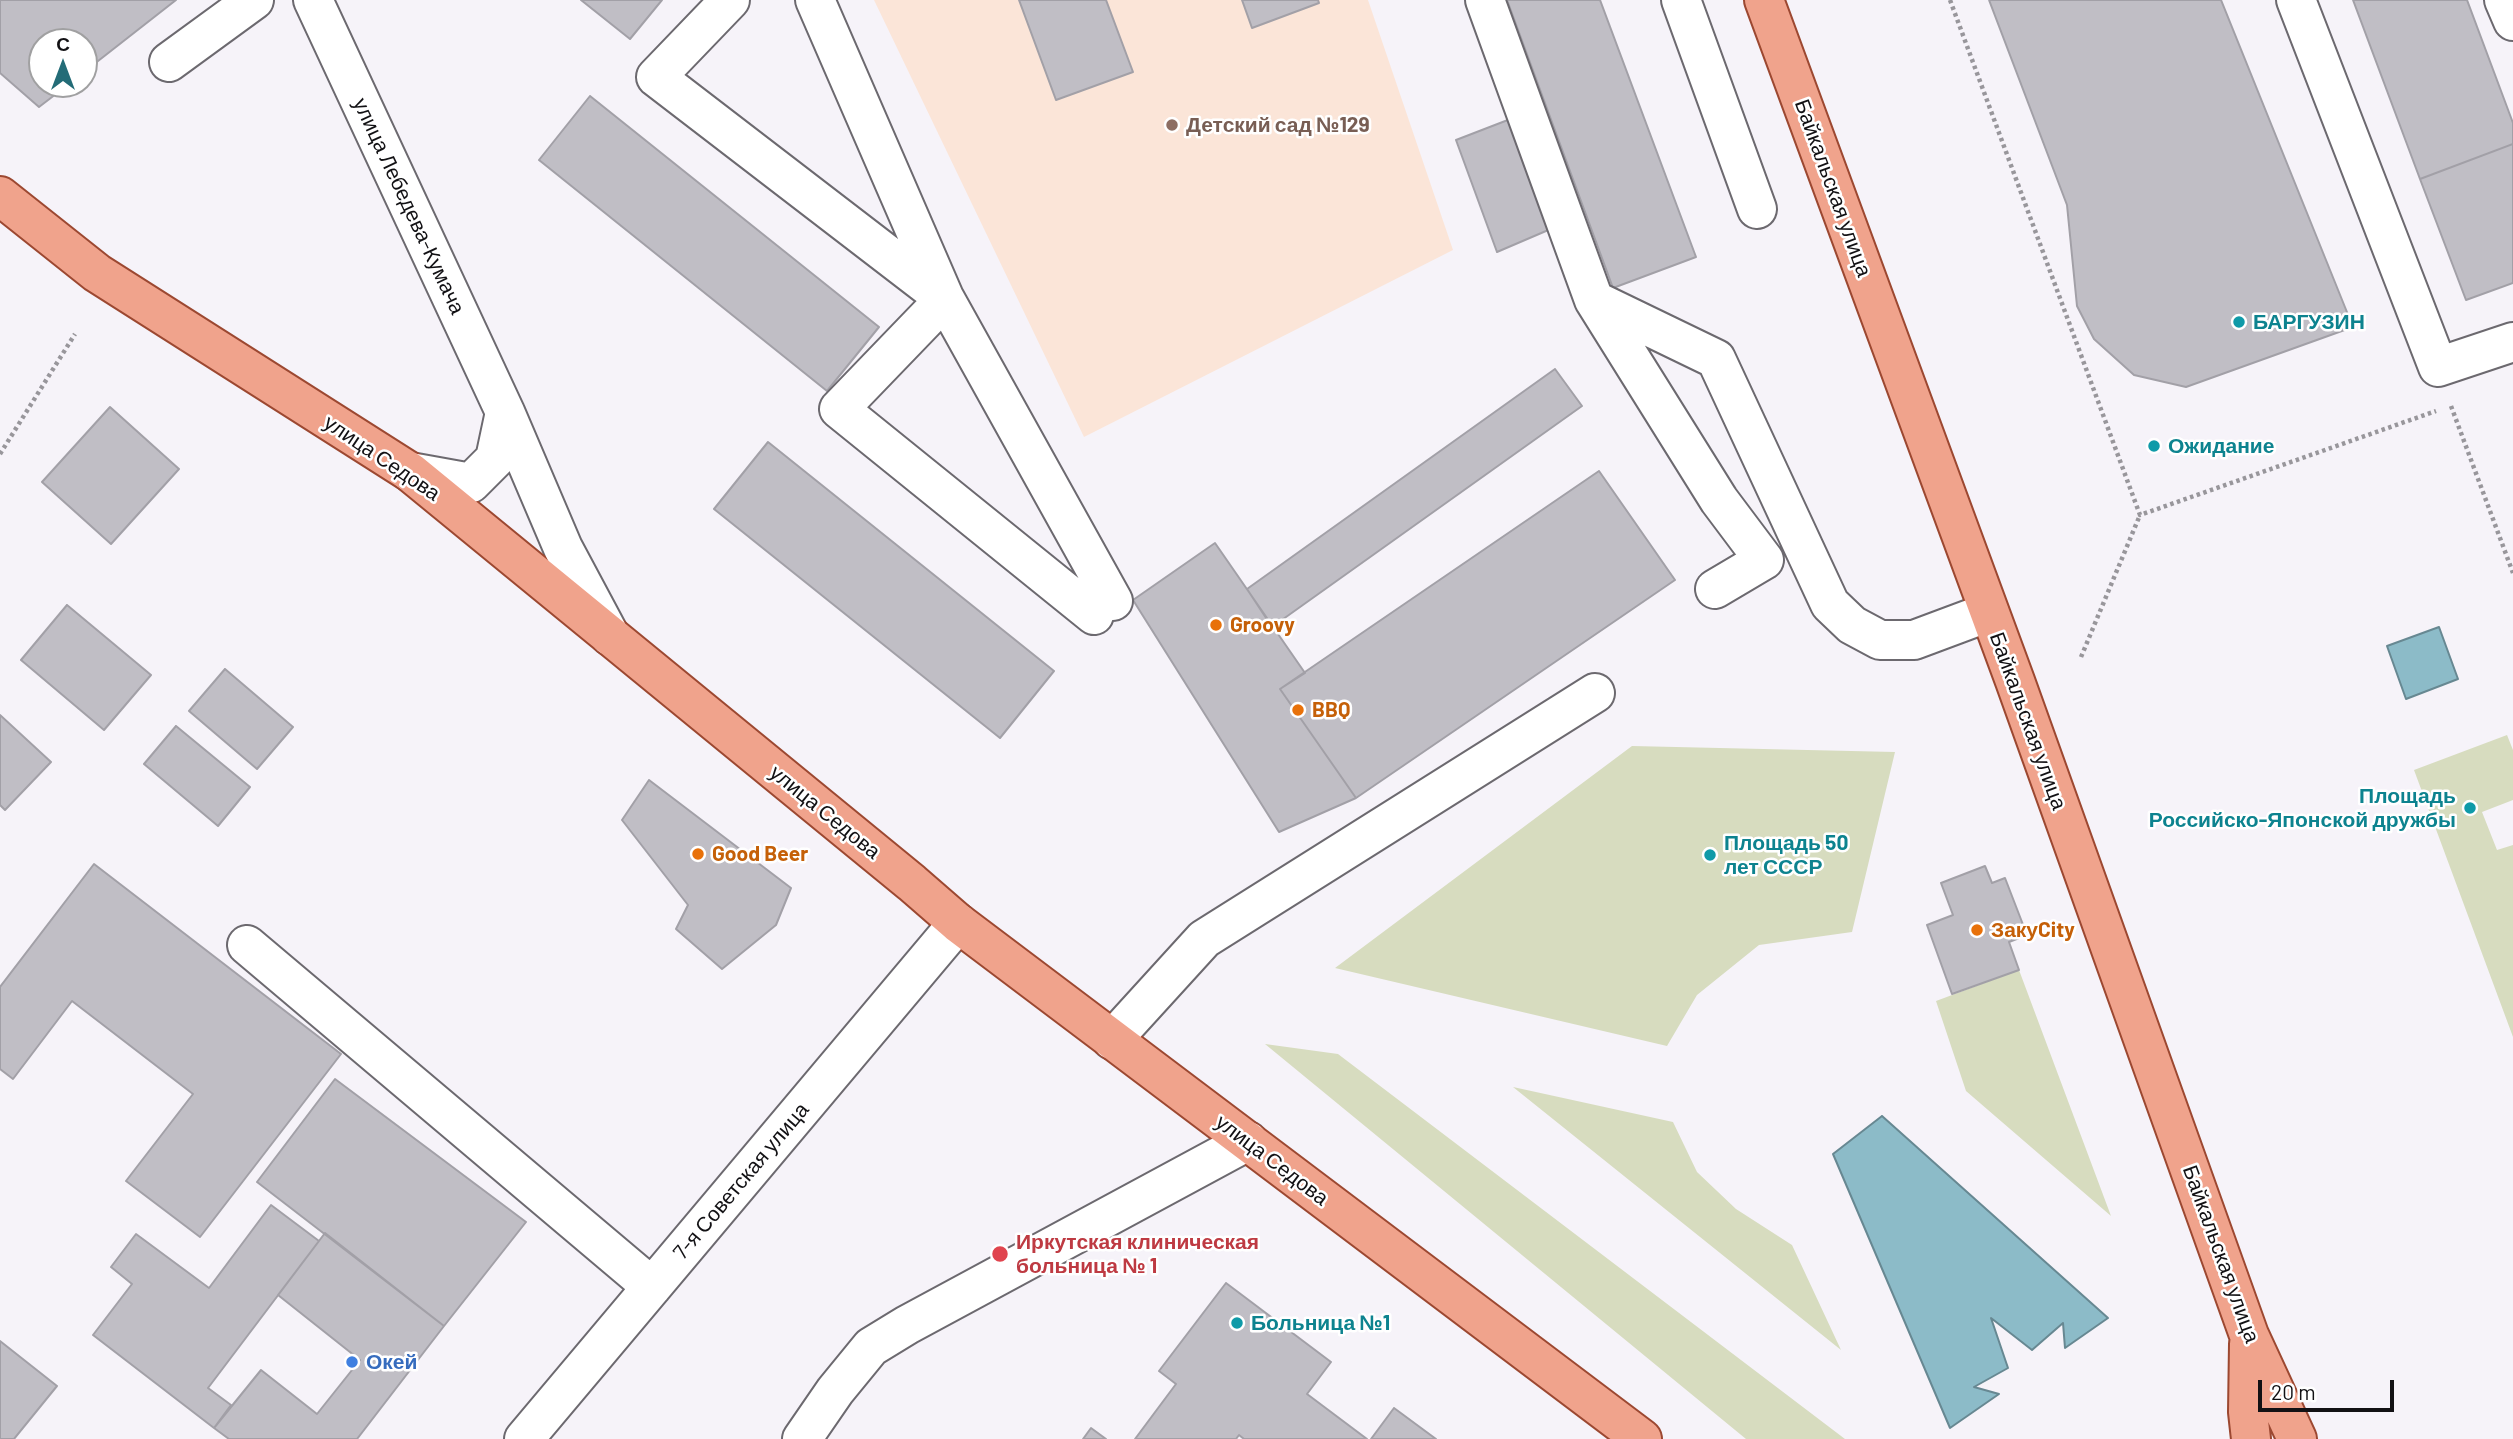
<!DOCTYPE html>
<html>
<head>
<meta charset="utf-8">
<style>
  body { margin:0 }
  #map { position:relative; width:2513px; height:1439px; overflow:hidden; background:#f6f3f9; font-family:Barlow,sans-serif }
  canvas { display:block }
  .north { position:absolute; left:28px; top:28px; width:70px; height:70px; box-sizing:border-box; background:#fff; border:2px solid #a0a0a1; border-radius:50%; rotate:0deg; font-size:19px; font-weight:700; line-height:28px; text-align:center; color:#121114 }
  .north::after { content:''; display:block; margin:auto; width:24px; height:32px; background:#236c77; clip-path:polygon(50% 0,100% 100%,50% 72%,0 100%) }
  .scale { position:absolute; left:2258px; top:1380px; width:136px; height:32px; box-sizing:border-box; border:4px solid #121114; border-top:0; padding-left:9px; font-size:21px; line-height:24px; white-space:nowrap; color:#121114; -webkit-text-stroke:5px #fff; paint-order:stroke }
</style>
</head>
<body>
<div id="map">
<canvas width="2513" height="1439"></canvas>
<div class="north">С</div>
<div class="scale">20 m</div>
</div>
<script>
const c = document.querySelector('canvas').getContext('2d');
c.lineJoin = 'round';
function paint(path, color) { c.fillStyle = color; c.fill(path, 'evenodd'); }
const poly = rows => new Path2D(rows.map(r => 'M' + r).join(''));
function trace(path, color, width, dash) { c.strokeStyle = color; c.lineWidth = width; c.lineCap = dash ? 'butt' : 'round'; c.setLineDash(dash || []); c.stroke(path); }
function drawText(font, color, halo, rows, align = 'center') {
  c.font = font + ' Barlow,sans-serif'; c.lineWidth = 5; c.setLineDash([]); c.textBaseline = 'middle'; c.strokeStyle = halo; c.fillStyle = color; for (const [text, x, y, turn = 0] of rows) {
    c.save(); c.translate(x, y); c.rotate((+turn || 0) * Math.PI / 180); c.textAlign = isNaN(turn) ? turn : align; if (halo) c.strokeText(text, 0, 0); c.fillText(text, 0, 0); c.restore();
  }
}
const education = poly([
  [874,0,1368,0,1453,250,1084,437]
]);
const green = poly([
  [2507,735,2513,750,2513,800,2482,812,2497,850,2513,845,2513,1037,2414,770],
  [1632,746,1895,752,1852,932,1759,945,1697,995,1667,1046,1335,968],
  [2019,970,2111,1216,1966,1091,1936,1001],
  [1265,1044,1338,1054,1845,1439,1746,1439],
  [1513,1087,1673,1122,1697,1172,1736,1209,1792,1245,1841,1350]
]);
const water = poly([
  [2439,627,2458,679,2406,699,2387,646,2439,627],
  [1882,1116,2108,1318,2065,1348,2063,1323,2032,1350,1991,1318,2008,1368,1974,1387,1999,1394,1950,1428,1833,1154,1882,1116]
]);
const building = poly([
  [0,0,176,0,84,72,84,42,42,42,42,84,69,84,39,107,0,73,0,0],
  [581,0,662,0,630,39,581,0],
  [1019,0,1106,0,1133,72,1056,100,1019,0],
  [1242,0,1318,0,1319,3,1252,28,1242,0],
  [1507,0,1600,0,1696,257,1613,288,1507,0],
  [1989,0,2221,0,2353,327,2186,387,2134,375,2094,339,2077,306,2067,205,1989,0],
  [2353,0,2467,0,2513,123,2513,144,2420,179,2353,0],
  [590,96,879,327,827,391,539,160,590,96],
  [1513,118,1553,228,1497,252,1456,140,1513,118],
  [2513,144,2513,283,2466,300,2420,179,2513,144],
  [1555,369,1582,406,1272,627,1247,589,1555,369],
  [110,407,179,469,111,544,42,482,110,407],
  [768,442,1054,671,1000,738,714,509,768,442],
  [1599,471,1675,580,1356,798,1280,689,1599,471],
  [1215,543,1305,673,1280,689,1356,798,1279,832,1133,600,1215,543],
  [67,605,151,675,104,730,21,660,67,605],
  [225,669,293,727,257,769,189,711,225,669],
  [0,715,51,762,5,810,0,805,0,715],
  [176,726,250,787,218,826,144,764,176,726],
  [649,780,791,888,776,925,722,969,676,929,688,905,622,820,649,780],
  [94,864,341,1054,200,1237,126,1181,193,1094,72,1001,13,1079,0,1069,0,987,94,864],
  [1985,866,1992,883,2005,878,2027,935,2009,942,2019,970,1952,994,1927,925,1953,915,1941,883,1985,866],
  [335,1079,526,1222,444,1326,257,1182,335,1079],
  [271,1205,319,1241,208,1388,231,1405,214,1428,93,1335,132,1284,111,1267,136,1234,209,1288,271,1205],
  [325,1233,444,1326,357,1439,229,1439,214,1428,261,1370,317,1414,360,1360,278,1295,325,1233],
  [1226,1283,1331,1362,1307,1394,1367,1439,1244,1439,1239,1435,1236,1439,1135,1439,1176,1384,1159,1371,1226,1283],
  [0,1341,57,1386,14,1439,0,1439,0,1341],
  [1394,1408,1436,1439,1371,1439,1394,1408],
  [1091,1428,1106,1439,1083,1439,1091,1428]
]);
const path = poly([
  [1950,0,2140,515,2436,411],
  [2451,406,2513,573],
  [0,454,75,334],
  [2081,657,2140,515]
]);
const minor = poly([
  [313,0,505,412,563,548,610,636],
  [730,0,656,77,945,299],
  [815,0,944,297],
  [1485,0,1594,300,1716,359,1830,604,1852,625,1880,640,1914,640,1989,612],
  [1681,0,1757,209],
  [2296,0,2438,367,2513,342],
  [2504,0,2513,21],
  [169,62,254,0],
  [1594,300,1719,500,1764,560,1715,589],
  [410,472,471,483,495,459,505,412],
  [1094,615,839,409,945,299,1113,601],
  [247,945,652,1287],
  [1112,1040,1204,939,1595,693],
  [524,1439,958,923],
  [802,1439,835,1391,871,1347,907,1325,1248,1141]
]);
const major = poly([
  [1764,0,2015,681,2249,1335,2297,1439],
  [0,196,97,273,410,472,912,883,958,923,1642,1439],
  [2249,1344,2248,1412,2251,1439]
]);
const markers = [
  [1172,125,7,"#8d6e63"],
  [2239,322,7,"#0f9aa8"],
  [2154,446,7,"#0f9aa8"],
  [1216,625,7,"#e8710a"],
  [1298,710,7,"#e8710a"],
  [2470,808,7,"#0f9aa8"],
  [698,854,7,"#e8710a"],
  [1710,855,7,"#0f9aa8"],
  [1977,930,7,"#e8710a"],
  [1000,1254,9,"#e0444e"],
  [1237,1323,7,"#0f9aa8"],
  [352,1362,7,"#3f7fe0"]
];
const educationNames = [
  ["Детский сад №129",1186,125]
];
const streetNames = [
  ["Байкальская улица",1833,188,70],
  ["улица Лебедева-Кумача",409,206,65],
  ["улица Седова",382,458,34],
  ["Байкальская улица",2028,721,70],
  ["улица Седова",825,812,39],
  ["улица Седова",1272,1160,37],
  ["7-я Советская улица",741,1181,-50],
  ["Байкальская улица",2221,1254,70]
];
const cultureNames = [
  ["БАРГУЗИН",2253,322],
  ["Ожидание",2168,446],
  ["Площадь",2456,796,"right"],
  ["Российско-Японской дружбы",2456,820,"right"],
  ["Площадь 50",1724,843],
  ["лет СССР",1724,867],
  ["Больница №1",1251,1323]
];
const foodNames = [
  ["Groovy",1230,625],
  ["BBQ",1312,710],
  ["Good Beer",712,854],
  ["ЗакуCity",1991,930]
];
const healthNames = [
  ["Иркутская клиническая",1016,1242],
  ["больница № 1",1016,1266]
];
const shopNames = [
  ["Окей",366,1362]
];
paint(education, '#fbe5d8');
paint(green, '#d7dcbf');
paint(water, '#8cbbc8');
trace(water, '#678892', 2);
paint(building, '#c0bec5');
trace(building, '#a2a0a7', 2);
trace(minor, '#6c696f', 42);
trace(major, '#9c4831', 42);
trace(path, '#98969b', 4.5, [3.5, 3.5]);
trace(minor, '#fff', 38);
trace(major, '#f0a38c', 38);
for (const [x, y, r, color] of markers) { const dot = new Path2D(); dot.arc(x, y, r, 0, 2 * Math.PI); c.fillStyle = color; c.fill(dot); trace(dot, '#fff', 2.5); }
drawText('bold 21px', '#785e54', '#fff', educationNames, 'left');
drawText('21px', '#121114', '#fff', streetNames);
drawText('bold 21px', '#0d838f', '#fff', cultureNames, 'left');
drawText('bold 21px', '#c56008', '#fff', foodNames, 'left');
drawText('bold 21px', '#be3a42', '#fff', healthNames, 'left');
drawText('bold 21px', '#366cbe', '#fff', shopNames, 'left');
</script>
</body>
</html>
